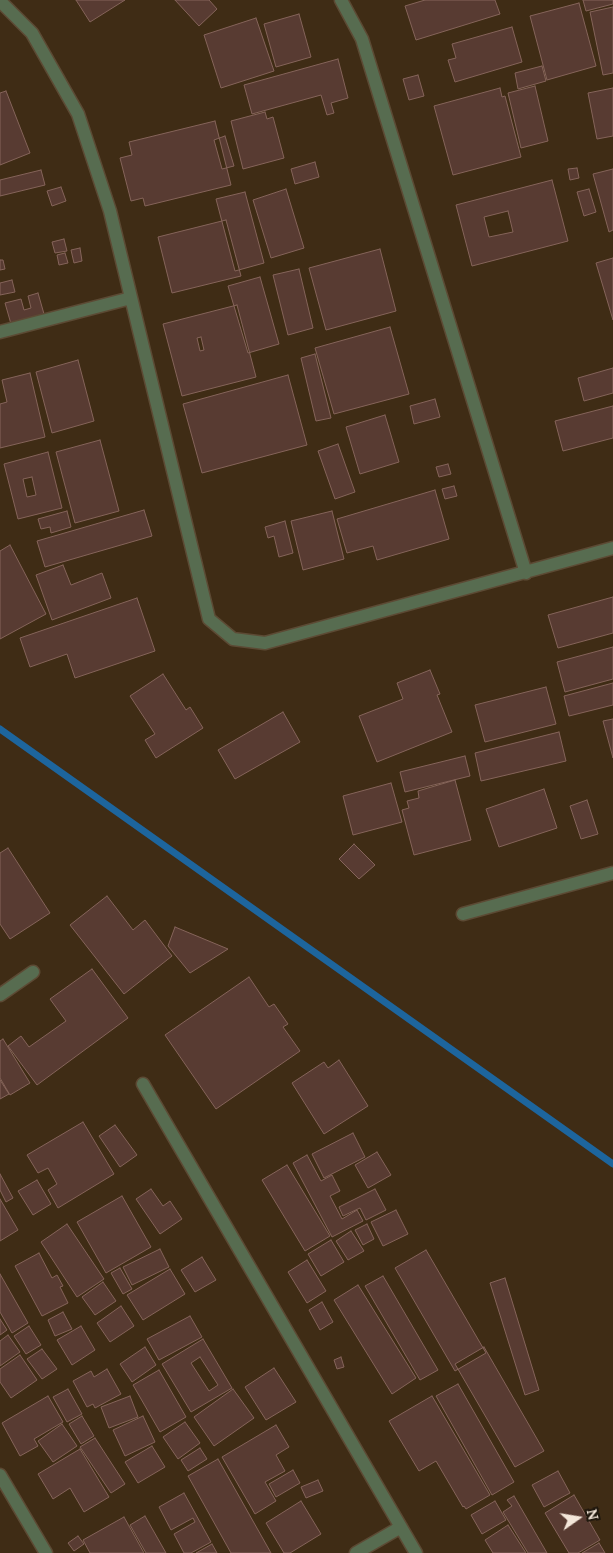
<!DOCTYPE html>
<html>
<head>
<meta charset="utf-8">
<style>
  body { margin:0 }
  #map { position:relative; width:613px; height:1553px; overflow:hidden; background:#3f2c15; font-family:Lora,serif }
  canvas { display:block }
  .north { position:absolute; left:553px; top:1493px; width:50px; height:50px; -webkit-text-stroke:4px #1f170d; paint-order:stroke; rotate:77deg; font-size:14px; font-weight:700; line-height:20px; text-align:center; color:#f3e6d9 }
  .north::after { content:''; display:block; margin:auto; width:18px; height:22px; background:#f3e6d9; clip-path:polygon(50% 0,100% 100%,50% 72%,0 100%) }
</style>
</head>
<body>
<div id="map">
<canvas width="613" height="1553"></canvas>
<div class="north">N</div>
</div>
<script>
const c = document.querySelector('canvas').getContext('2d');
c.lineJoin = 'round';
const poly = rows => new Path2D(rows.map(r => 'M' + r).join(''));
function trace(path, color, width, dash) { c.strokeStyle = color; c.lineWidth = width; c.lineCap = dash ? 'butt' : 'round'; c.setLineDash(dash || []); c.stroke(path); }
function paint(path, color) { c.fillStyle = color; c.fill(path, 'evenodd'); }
const stream = poly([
  [0,729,613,1164]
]);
const building = poly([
  [76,0,125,0,90,22,76,0],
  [175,0,209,0,217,9,199,26,175,0],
  [425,0,495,0,500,14,416,40,405,6,425,0],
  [583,0,613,0,613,4,586,11,583,0],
  [579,3,596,66,547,80,530,16,579,3],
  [613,7,613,73,603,75,590,12,613,7],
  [299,14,311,57,276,67,264,24,299,14],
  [256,18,274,71,221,88,204,35,256,18],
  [512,27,522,62,455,82,448,60,456,58,452,44,512,27],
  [338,59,348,98,331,103,334,113,327,115,321,95,252,114,244,85,338,59],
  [542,66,546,81,518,89,515,73,542,66],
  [418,75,424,96,409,100,403,79,418,75],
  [535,86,548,141,521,148,508,93,535,86],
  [500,88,502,97,505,96,521,157,453,175,434,106,500,88],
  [613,88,613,136,597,139,588,93,613,88],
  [6,91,30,153,0,165,0,93,6,91],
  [265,112,267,119,273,117,284,158,243,169,231,121,265,112],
  [215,121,231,185,145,206,143,198,131,201,120,158,132,155,129,142,215,121],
  [225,136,234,166,222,169,214,140,225,136],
  [315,162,319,177,295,184,291,169,315,162],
  [577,168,579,178,570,180,568,169,577,168],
  [613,169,613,230,609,232,593,174,613,169],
  [41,170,45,185,0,196,0,180,41,170],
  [552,180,568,241,472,266,456,205,552,180],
  [508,211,513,232,489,237,484,217,508,211],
  [61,187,66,201,52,206,47,191,61,187],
  [286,189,304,248,271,258,253,200,286,189],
  [589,189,596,212,584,216,577,192,589,189],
  [245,192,264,263,235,271,216,199,245,192],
  [226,220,241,276,172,293,158,237,226,220],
  [64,239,67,251,55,253,52,242,64,239],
  [80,248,82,261,74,263,71,250,80,248],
  [380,249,396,311,326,330,309,268,380,249],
  [65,253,68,263,59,265,57,255,65,253],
  [613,258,613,320,596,263,613,258],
  [0,260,3,260,5,269,0,270,0,260],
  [299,269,313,328,288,335,273,275,299,269],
  [260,277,279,344,248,353,228,286,260,277],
  [12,280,15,292,0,295,0,283,12,280],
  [38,293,44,314,11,324,5,303,21,299,24,310,31,308,28,296,38,293],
  [237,305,256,377,182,396,163,324,237,305],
  [201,337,204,350,200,351,197,338,201,337],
  [390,327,409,394,334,414,315,348,390,327],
  [315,354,331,418,316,421,301,358,315,354],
  [78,360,94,421,52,433,36,372,78,360],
  [613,368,613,393,584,401,578,378,613,368],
  [30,373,45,437,0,448,0,404,7,402,2,380,30,373],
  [288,375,307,445,202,473,183,404,288,375],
  [435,399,440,417,414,424,410,406,435,399],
  [613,406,613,438,563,451,555,421,613,406],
  [385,415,399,462,360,474,346,427,385,415],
  [100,440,119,511,75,523,56,452,100,440],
  [338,444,355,492,335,499,318,451,338,444],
  [48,452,62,508,18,519,4,464,48,452],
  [32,477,36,495,27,497,23,479,32,477],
  [448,464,451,474,439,477,436,467,448,464],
  [454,486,457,496,445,499,442,489,454,486],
  [435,490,449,539,377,560,373,546,347,553,337,519,435,490],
  [144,510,152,536,45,567,37,541,144,510],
  [67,511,71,527,51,533,50,527,41,529,38,519,67,511],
  [332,511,344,559,303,570,291,521,332,511],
  [285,521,293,553,279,557,274,536,268,538,265,527,285,521],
  [10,545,46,614,0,639,0,551,10,545],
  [63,565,71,585,102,573,111,598,52,620,36,575,63,565],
  [613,597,613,633,558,648,548,615,613,597],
  [137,598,155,651,75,678,67,654,30,667,20,638,137,598],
  [613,647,613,679,565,692,557,662,613,647],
  [430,670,440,694,437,695,452,732,377,762,359,716,403,699,397,683,430,670],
  [163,674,186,710,190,707,203,728,156,758,145,740,155,734,130,696,163,674],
  [613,683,613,705,569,716,564,696,613,683],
  [546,687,556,724,485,742,475,705,546,687],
  [283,712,300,742,235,779,218,750,283,712],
  [613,719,613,758,603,721,613,719],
  [559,732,566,761,481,781,475,753,559,732],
  [465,756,470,776,405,792,400,772,465,756],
  [455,780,471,840,414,855,402,810,409,808,407,801,419,798,418,791,455,780],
  [391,783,402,822,353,835,343,796,391,783],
  [544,789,557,828,499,847,486,809,544,789],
  [587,800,598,834,581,839,570,806,587,800],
  [354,844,375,865,359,879,339,859,354,844],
  [8,848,50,913,10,939,0,924,0,853,8,848],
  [107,896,133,930,145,920,172,956,124,994,70,925,107,896],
  [175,927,228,949,190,973,168,946,175,927],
  [92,969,128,1018,37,1085,8,1046,21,1036,29,1047,66,1021,50,999,92,969],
  [249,977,269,1007,274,1004,288,1024,283,1027,300,1051,216,1109,165,1035,249,977],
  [3,1039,30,1083,10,1095,0,1078,0,1041,3,1039],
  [339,1060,368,1106,324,1134,292,1083,324,1062,328,1068,339,1060],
  [0,1080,9,1094,0,1099,0,1080],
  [83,1122,114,1174,58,1208,48,1190,57,1184,48,1168,38,1173,27,1155,83,1122],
  [115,1125,137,1155,120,1167,99,1136,115,1125],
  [353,1133,365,1157,324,1178,312,1154,353,1133],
  [377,1152,391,1175,368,1188,355,1165,377,1152],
  [307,1155,321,1181,332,1175,340,1191,330,1196,342,1219,357,1210,363,1221,332,1237,293,1163,307,1155],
  [287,1165,330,1236,305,1251,262,1180,287,1165],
  [0,1174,13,1198,6,1202,0,1190,0,1174],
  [37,1180,51,1204,33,1215,18,1191,37,1180],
  [151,1189,163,1206,170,1201,182,1219,160,1234,136,1199,151,1189],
  [375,1189,386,1210,366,1220,360,1208,343,1216,339,1207,375,1189],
  [122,1196,151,1247,106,1273,77,1222,122,1196],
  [0,1199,18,1230,0,1241,0,1199],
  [396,1210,408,1234,383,1246,371,1222,396,1210],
  [67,1224,104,1279,77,1297,41,1242,67,1224],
  [367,1224,374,1239,363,1245,355,1230,367,1224],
  [351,1231,364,1251,348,1260,336,1241,351,1231],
  [331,1240,344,1262,321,1276,308,1254,331,1240],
  [160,1249,169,1267,132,1285,123,1267,160,1249],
  [426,1250,486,1353,455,1371,395,1268,426,1250],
  [39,1253,52,1278,57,1275,63,1286,60,1287,68,1303,42,1316,15,1266,39,1253],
  [202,1257,216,1280,195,1292,181,1270,202,1257],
  [307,1260,326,1291,307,1303,288,1272,307,1260],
  [120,1268,132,1289,123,1294,111,1273,120,1268],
  [170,1269,185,1294,143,1320,127,1295,170,1269],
  [0,1274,28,1323,12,1333,0,1312,0,1274],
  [383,1276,438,1370,420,1380,365,1286,383,1276],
  [505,1278,539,1390,525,1395,490,1283,505,1278],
  [103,1282,116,1301,95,1315,82,1297,103,1282],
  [358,1285,416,1378,392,1394,334,1300,358,1285],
  [322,1302,333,1322,320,1330,309,1310,322,1302],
  [121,1306,134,1326,110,1342,97,1323,121,1306],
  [63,1312,72,1329,55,1336,48,1320,63,1312],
  [190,1316,202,1337,159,1360,147,1339,190,1316],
  [0,1319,7,1330,0,1335,0,1319],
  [29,1326,41,1345,26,1354,14,1336,29,1326],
  [81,1326,95,1350,72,1365,57,1340,81,1326],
  [8,1335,20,1352,0,1366,0,1341,8,1335],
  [203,1339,232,1388,191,1412,162,1364,203,1339],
  [200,1357,218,1385,209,1391,191,1363,200,1357],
  [145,1347,156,1365,132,1382,120,1364,145,1347],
  [484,1347,544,1451,515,1467,455,1364,484,1347],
  [42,1349,57,1369,42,1379,27,1359,42,1349],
  [20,1355,37,1380,11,1398,0,1382,0,1369,20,1355],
  [341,1357,344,1367,337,1369,334,1360,341,1357],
  [274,1368,296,1402,266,1420,245,1387,274,1368],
  [107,1369,121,1394,95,1408,93,1404,87,1407,73,1381,91,1371,94,1377,107,1369],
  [159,1370,186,1417,160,1432,133,1385,159,1370],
  [458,1384,514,1482,492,1495,436,1396,458,1384],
  [68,1389,82,1414,67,1422,53,1397,68,1389],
  [233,1389,254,1418,214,1446,194,1417,233,1389],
  [48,1396,63,1422,34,1439,38,1446,20,1456,2,1423,48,1396],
  [130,1396,138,1417,109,1428,101,1407,130,1396],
  [432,1396,490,1495,466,1509,464,1506,463,1507,436,1461,419,1471,389,1421,432,1396],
  [82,1416,94,1436,81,1444,69,1424,82,1416],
  [143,1416,155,1442,125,1456,113,1430,143,1416],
  [185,1422,200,1443,178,1459,163,1437,185,1422],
  [62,1424,77,1446,53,1462,38,1441,62,1424],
  [276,1425,289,1447,276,1455,285,1471,265,1482,276,1501,255,1514,222,1457,276,1425],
  [95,1438,125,1484,111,1493,80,1447,95,1438],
  [152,1446,165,1467,138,1483,125,1462,152,1446],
  [200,1448,207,1459,188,1471,181,1460,200,1448],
  [80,1449,109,1497,84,1512,70,1488,53,1499,38,1474,80,1449],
  [218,1459,271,1553,231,1553,188,1476,218,1459],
  [293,1470,300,1483,276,1497,269,1484,293,1470],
  [558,1471,570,1493,544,1507,532,1485,558,1471],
  [318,1480,323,1491,306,1498,301,1487,318,1480],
  [184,1493,211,1542,191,1553,184,1553,174,1534,195,1522,193,1518,171,1530,159,1507,184,1493],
  [574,1495,600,1540,578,1553,569,1553,545,1513,574,1495],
  [514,1496,547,1553,528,1553,503,1512,512,1506,507,1500,514,1496],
  [301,1501,321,1534,290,1553,284,1553,266,1523,301,1501],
  [495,1501,506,1520,482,1534,471,1515,495,1501],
  [145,1516,166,1553,146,1553,130,1525,145,1516],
  [124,1517,144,1553,90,1553,83,1540,124,1517],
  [508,1525,526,1553,493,1553,485,1540,508,1525],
  [78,1536,84,1544,74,1551,68,1543,78,1536],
  [599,1543,605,1553,582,1553,599,1543],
  [212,1544,217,1553,196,1553,212,1544]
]);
const minor = poly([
  [341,0,362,39,526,573],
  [0,1,32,33,78,114,110,211,209,619,233,639,265,643,613,548],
  [0,332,131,298],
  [463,914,613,873],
  [0,995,33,972],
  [143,1084,416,1553],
  [0,1475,46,1553],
  [356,1553,401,1527]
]);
trace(stream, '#1d659d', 7);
paint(building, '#583b32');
trace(building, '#85645a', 1);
trace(minor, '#5c4a34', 15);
trace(minor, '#576c50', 12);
</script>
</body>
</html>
